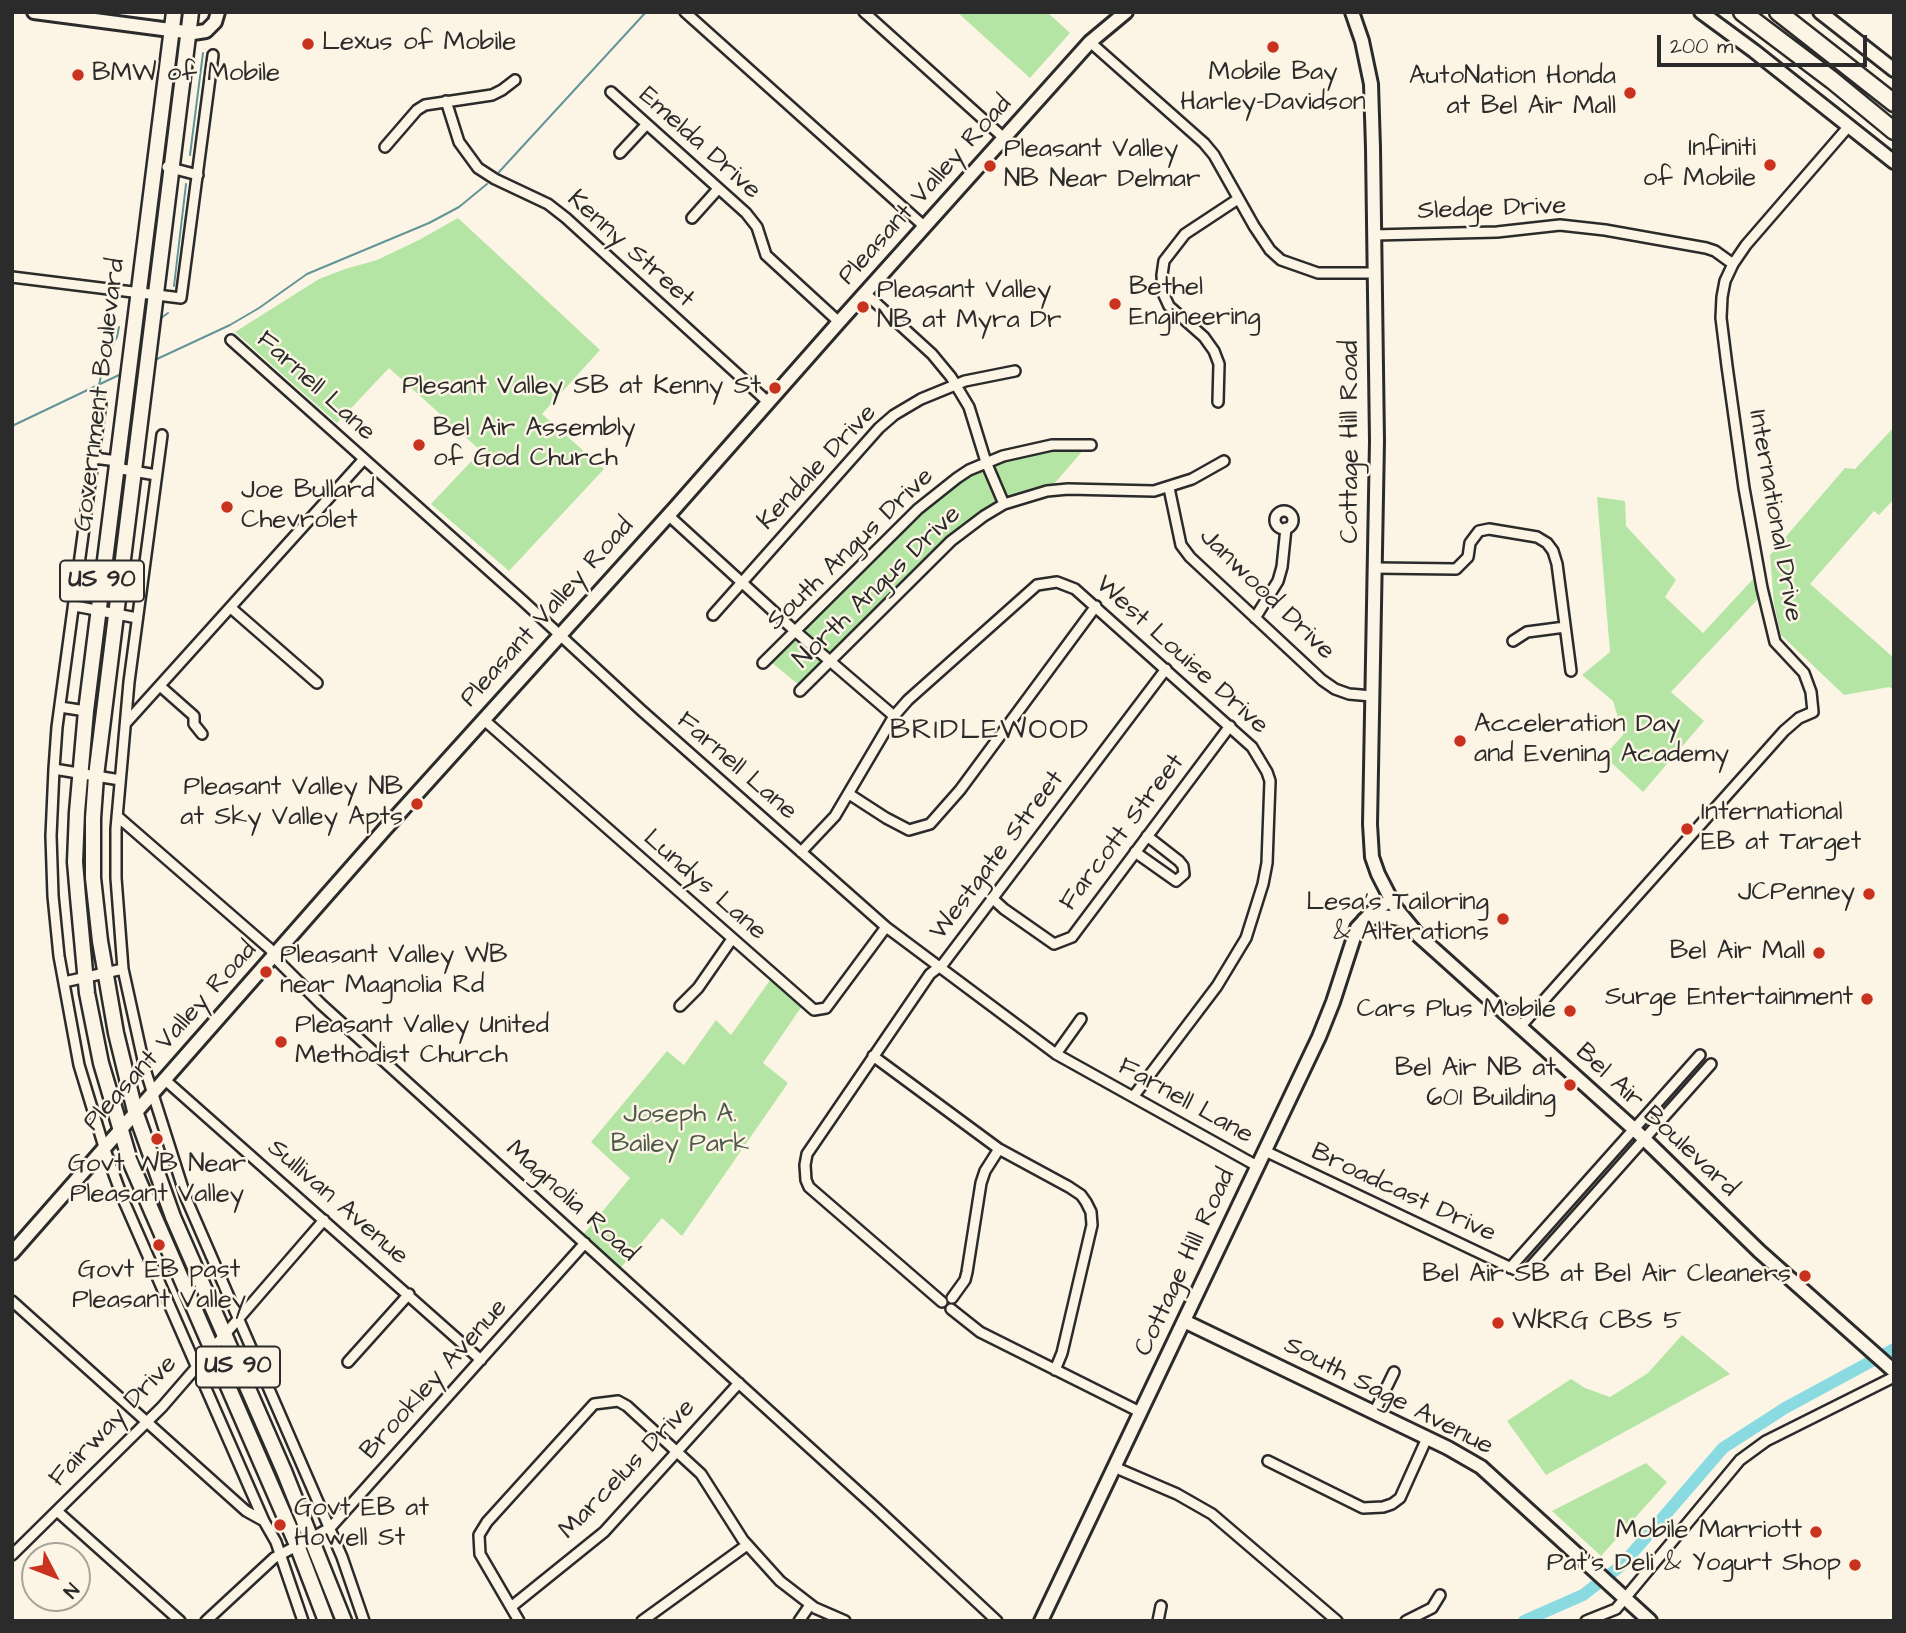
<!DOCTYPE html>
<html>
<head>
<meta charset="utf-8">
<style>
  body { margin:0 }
  #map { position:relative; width:1906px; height:1633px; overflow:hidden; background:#fcf5e5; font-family:"Architects Daughter",sans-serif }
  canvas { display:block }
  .frame { position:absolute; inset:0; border:14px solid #2b2b2b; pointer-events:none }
  .north { position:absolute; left:21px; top:1542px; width:70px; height:70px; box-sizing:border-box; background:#fcf5e5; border:2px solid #a8a49b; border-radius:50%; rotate:132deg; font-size:19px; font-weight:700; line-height:28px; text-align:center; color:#2b2b2b }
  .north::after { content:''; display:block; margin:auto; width:24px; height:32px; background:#c8321e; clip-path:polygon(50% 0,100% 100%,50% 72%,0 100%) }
  .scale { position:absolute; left:1657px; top:35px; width:210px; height:32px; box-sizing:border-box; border:4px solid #2b2b2b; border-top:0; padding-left:9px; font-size:21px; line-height:24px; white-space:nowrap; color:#2b2b2b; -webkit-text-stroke:5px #fcf5e5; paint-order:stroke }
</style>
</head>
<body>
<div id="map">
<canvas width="1906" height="1633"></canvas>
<div class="frame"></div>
<div class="north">N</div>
<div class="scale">200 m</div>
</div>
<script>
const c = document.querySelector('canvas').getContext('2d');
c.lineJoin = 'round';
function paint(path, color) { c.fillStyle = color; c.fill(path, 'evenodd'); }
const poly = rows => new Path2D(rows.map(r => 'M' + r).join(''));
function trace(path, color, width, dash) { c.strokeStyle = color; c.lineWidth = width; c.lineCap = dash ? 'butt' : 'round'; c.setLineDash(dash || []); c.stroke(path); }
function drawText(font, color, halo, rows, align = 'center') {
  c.font = font + ' "Architects Daughter",sans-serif'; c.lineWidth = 5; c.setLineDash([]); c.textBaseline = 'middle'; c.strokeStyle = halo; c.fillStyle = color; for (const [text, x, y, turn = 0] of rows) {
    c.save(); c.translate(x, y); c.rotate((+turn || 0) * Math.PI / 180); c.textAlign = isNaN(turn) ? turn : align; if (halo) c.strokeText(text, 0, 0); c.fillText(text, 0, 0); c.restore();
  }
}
const green = poly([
  [957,12,1047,12,1070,33,1030,78],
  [458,218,600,350,542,414,604,469,509,571,431,504,481,451,389,368,337,423,235,332,319,279,345,269,377,260,419,240],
  [1894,427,1894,499,1879,515,1874,511,1810,584,1894,658,1894,689,1889,687,1844,695,1781,635,1774,605,1770,555,1845,468,1855,469],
  [1070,447,1086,447,1054,484,1020,493,992,505,961,527,799,685,771,662,932,501,952,487,972,474,1007,459,1031,452],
  [1597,497,1625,501,1626,526,1676,580,1665,597,1703,633,1754,578,1758,599,1671,692,1704,721,1643,792,1604,756,1623,735,1613,701,1582,675,1610,652],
  [773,976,804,1003,763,1063,788,1083,682,1236,662,1218,619,1270,582,1236,630,1178,591,1142,667,1051,684,1065,716,1020,731,1035],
  [1682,1335,1730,1374,1546,1475,1507,1421,1571,1379,1585,1388,1610,1397,1648,1373],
  [1646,1463,1667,1482,1601,1556,1552,1511]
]);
const stream = poly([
  [190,155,203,53],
  [499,172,646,12],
  [174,286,186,184],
  [161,318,168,313],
  [157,359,230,325,259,308,307,274,429,223,459,207,487,184],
  [99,385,105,358,117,337,119,327],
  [12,426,119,375]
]);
const river = poly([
  [1524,1621,1583,1595,1622,1565,1723,1448,1785,1408,1894,1349]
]);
const street = poly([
  [685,12,925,227],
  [864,12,1004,138],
  [1090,42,1204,143,1214,155,1254,226,1270,250,1281,260,1318,273,1374,273],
  [611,92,746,213,757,227,766,255,839,322],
  [446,101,459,142,478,168,495,179,548,204,566,218,768,402],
  [385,147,417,110,425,105,492,95,502,90,515,80],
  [620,153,646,125],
  [167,167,198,175],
  [692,218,718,189],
  [1374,235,1497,232,1560,225,1605,230,1706,248,1715,251,1733,264],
  [12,277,181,298,213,55],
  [865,293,932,354,951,377,969,407,986,462,1004,504],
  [231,340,522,600,641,710,886,927,1056,1054,1257,1166],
  [101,402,57,727,54,769,51,836,53,896,59,956,79,1065,104,1147,123,1199,264,1521,276,1542,303,1621],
  [1218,402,1219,364,1214,351,1204,337,1169,306,1163,293,1162,275,1164,261,1185,234,1238,199],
  [162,435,129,682,116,829,116,878,123,969,145,1069,186,1198,342,1557,364,1621],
  [94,458,117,461],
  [116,468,156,475],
  [1169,488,1181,545,1190,557,1322,680,1335,689,1349,694,1372,696],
  '1275 520a9 9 0 1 1 18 0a9 9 0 1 1-18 0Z',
  [668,515,795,631,894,716],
  [1375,568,1456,569,1468,557,1470,543,1479,531,1489,529,1537,537,1547,543,1553,551,1557,564,1571,671],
  [75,606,137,618],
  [231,608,317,683],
  [713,615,879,428,894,415,921,399,965,381,1015,371],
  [1255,618,1278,581,1282,567,1286,528],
  [1513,641,1527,632,1565,627],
  [763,663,918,509,957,478,969,470,1003,456,1052,445,1091,445],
  [160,686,194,716,194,724,202,734],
  [800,691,951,541,984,516,1004,504,1047,491,1068,489,1154,491,1192,479,1224,461],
  [60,707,86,711],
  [483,719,814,1010,826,1008,886,927],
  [126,723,364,459],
  [54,769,120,780],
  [849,794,886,818,909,830,930,824,960,790,1096,606],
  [117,816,270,949,278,961,321,1004,875,1507,997,1621],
  [801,852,835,816,894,716,908,700,1037,585,1057,582,1075,589,1252,747,1267,772,1270,781,1267,863,1263,884,1246,938,1217,986,1133,1097],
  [1135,852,1176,881,1184,874,1183,866,1179,861,1147,836],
  [992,898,1004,909,1054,944,1072,937,1230,726],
  [64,982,123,969],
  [680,1006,698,988,732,939],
  [1520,1027,1784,731,1799,718,1813,712,1811,692,1804,673,1775,642,1762,588,1744,488,1727,366,1721,318,1722,297,1725,281,1733,264,1746,245,1849,126],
  [1056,1054,1081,1019],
  [873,1056,999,1149,1069,1187,1081,1195,1086,1202,1091,1212,1092,1225,1062,1353,1055,1370],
  [164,1079,481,1360],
  [1265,1151,1524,1274,1711,1064],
  [1510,1268,1700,1055],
  [952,1298,965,1280,967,1272,981,1183,985,1171,999,1149],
  [12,1301,246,1511,264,1521],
  [942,1302,809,1187,806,1180,805,1165,807,1154,930,974,943,964,1166,669],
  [951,1309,980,1332,1140,1412],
  [348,1362,409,1294],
  [1374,1413,1394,1372],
  [1268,1461,1363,1508,1383,1507,1392,1504,1400,1498,1427,1438],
  [1114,1467,1177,1494,1212,1514,1337,1621],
  [57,1511,180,1621],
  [12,1555,162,1407,324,1220],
  [511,1607,604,1532,739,1383],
  [206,1621,274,1558,330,1528,585,1243],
  [519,1621,480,1554,479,1535,487,1522,594,1404,618,1401,627,1406,701,1474,743,1540,780,1581,815,1608,845,1621],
  [642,1621,747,1545],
  [799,1621,810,1605],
  [1158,1621,1161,1606],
  [1406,1621,1432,1608,1440,1595],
  [1586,1621,1616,1609,1740,1460,1766,1441,1894,1377]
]);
const secondary = poly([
  [34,12,193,33,206,31,215,22,218,12],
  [1352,12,1362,41,1371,84,1373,148,1377,441,1370,824,1372,857,1378,874,1395,907,1418,935,1634,1129,1759,1251,1894,1371],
  [1701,12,1754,51,1894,162],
  [1820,12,1894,70],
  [1364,920,1383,916,1405,920],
  [12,1253,385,829,675,508,839,322,1090,42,1126,12],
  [1184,1321,1448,1448,1481,1467,1650,1621],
  [1041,1621,1319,1037,1333,1002,1357,928,1372,912,1391,900]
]);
const primary = poly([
  [174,12,86,711,77,812,75,862,78,897,87,993,101,1063,130,1161,297,1545,326,1621],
  [191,12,96,776,93,818,93,878,100,941,116,1033,135,1111,173,1217,284,1471,344,1621]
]);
const highway = poly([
  [1742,12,1832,80,1894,131],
  [1778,12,1894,103]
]);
const markers = [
  [308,44,7,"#c8321e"],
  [1273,47,7,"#c8321e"],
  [78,75,7,"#c8321e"],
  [1630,93,7,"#c8321e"],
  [1770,165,7,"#c8321e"],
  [990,166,7,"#c8321e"],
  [1115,304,7,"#c8321e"],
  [863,307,7,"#c8321e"],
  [775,388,7,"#c8321e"],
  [419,445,7,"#c8321e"],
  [227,507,7,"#c8321e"],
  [1460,741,7,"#c8321e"],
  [417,804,7,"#c8321e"],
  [1687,829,7,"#c8321e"],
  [1869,894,7,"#c8321e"],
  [1503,919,7,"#c8321e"],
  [1819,953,7,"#c8321e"],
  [266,972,7,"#c8321e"],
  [1867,999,7,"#c8321e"],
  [1570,1011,7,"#c8321e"],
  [281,1042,7,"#c8321e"],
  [1570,1085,7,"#c8321e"],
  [157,1139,7,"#c8321e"],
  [159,1245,7,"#c8321e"],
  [1805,1276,7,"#c8321e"],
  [1498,1323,7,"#c8321e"],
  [280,1525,7,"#c8321e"],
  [1816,1532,7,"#c8321e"],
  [1855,1565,7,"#c8321e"]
];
const shields = [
  [102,581,84],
  [238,1367,84]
];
const shieldNames = [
  ["US 90",102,581],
  ["US 90",238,1367]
];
const poiNames = [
  ["Lexus of Mobile",322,44],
  ["Mobile Bay",1273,74,"center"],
  ["Harley-Davidson",1273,104,"center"],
  ["BMW of Mobile",92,75],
  ["AutoNation Honda",1616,78,"right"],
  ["at Bel Air Mall",1616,108,"right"],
  ["Infiniti",1756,150,"right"],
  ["of Mobile",1756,180,"right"],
  ["Pleasant Valley",1004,151],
  ["NB Near Delmar",1004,181],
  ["Bethel",1129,289],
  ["Engineering",1129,319],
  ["Pleasant Valley",877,292],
  ["NB at Myra Dr",877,322],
  ["Plesant Valley SB at Kenny St",761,388,"right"],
  ["Bel Air Assembly",433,430],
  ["of God Church",433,460],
  ["Joe Bullard",241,492],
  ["Chevrolet",241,522],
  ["Acceleration Day",1474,726],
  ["and Evening Academy",1474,756],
  ["Pleasant Valley NB",403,789,"right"],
  ["at Sky Valley Apts",403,819,"right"],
  ["International",1701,814],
  ["EB at Target",1701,844],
  ["JCPenney",1855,894,"right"],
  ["Lesa's Tailoring",1489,904,"right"],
  ["& Alterations",1489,934,"right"],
  ["Bel Air Mall",1805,953,"right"],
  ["Pleasant Valley WB",280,957],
  ["near Magnolia Rd",280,987],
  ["Surge Entertainment",1853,999,"right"],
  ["Cars Plus Mobile",1556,1011,"right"],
  ["Pleasant Valley United",295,1027],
  ["Methodist Church",295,1057],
  ["Bel Air NB at",1556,1070,"right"],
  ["601 Building",1556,1100,"right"],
  ["Govt WB Near",157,1166,"center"],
  ["Pleasant Valley",157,1196,"center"],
  ["Govt EB past",159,1272,"center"],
  ["Pleasant Valley",159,1302,"center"],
  ["Bel Air SB at Bel Air Cleaners",1791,1276,"right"],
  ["WKRG CBS 5",1512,1323],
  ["Govt EB at",294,1510],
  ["Howell St",294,1540],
  ["Mobile Marriott",1802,1532,"right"],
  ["Pat's Deli & Yogurt Shop",1841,1565,"right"]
];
const streetNames = [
  ["Emelda Drive",699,144,42],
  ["Pleasant Valley Road",926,191,-48],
  ["Sledge Drive",1492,210,-2],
  ["Kenny Street",630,250,42],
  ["Farnell Lane",315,387,42],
  ["Government Boulevard",101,395,-83],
  ["Cottage Hill Road",1352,442,-90],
  ["Kendale Drive",818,468,-47],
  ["International Drive",1774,516,80],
  ["South Angus Drive",851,550,-44],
  ["North Angus Drive",878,588,-44],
  ["Janwood Drive",1266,595,44],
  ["Pleasant Valley Road",548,613,-48],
  ["West Louise Drive",1181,656,42],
  ["Farnell Lane",736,767,41],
  ["Farcott Street",1123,833,-53],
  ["Westgate Street",998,856,-53],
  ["Lundys Lane",704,886,41],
  ["Pleasant Valley Road",171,1037,-48],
  ["Farnell Lane",1185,1102,29],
  ["Bel Air Boulevard",1656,1121,43],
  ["Broadcast Drive",1403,1194,25],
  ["Magnolia Road",571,1202,42],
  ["Sullivan Avenue",337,1203,41],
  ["Cottage Hill Road",1186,1263,-65],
  ["Brookley Avenue",435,1380,-48],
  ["South Sage Avenue",1388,1397,27],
  ["Fairway Drive",114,1422,-46],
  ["Marcelus Drive",628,1470,-46]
];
const parkNames = [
  ["Joseph A.",680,1116],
  ["Bailey Park",680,1146]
];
const neighbourhoodNames = [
  ["BRIDLEWOOD",990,732]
];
paint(green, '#b5e5a4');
trace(stream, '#639598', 2);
trace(river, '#89dbe1', 12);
trace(street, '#2b2b2b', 14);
trace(secondary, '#2b2b2b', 18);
trace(primary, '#2b2b2b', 19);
trace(highway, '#2b2b2b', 21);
trace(street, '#fcf5e5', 9);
trace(secondary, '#fcf5e5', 12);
trace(primary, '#fcf5e5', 14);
trace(highway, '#fcf5e5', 16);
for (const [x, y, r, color] of markers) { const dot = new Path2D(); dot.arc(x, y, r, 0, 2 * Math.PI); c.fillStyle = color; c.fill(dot); trace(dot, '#fcf5e5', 2.5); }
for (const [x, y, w] of shields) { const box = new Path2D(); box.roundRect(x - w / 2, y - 20.5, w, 41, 5); c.fillStyle = '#fcf5e5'; c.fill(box); trace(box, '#2b2b2b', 2); }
drawText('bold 24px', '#2b2b2b', null, shieldNames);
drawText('26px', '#2b2b2b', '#fcf5e5', poiNames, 'left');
drawText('26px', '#2b2b2b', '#fcf5e5', streetNames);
drawText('26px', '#4e5a49', '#fcf5e5', parkNames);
c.letterSpacing = '2px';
drawText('28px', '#2b2b2b', '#fcf5e5', neighbourhoodNames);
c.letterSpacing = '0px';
</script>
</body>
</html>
